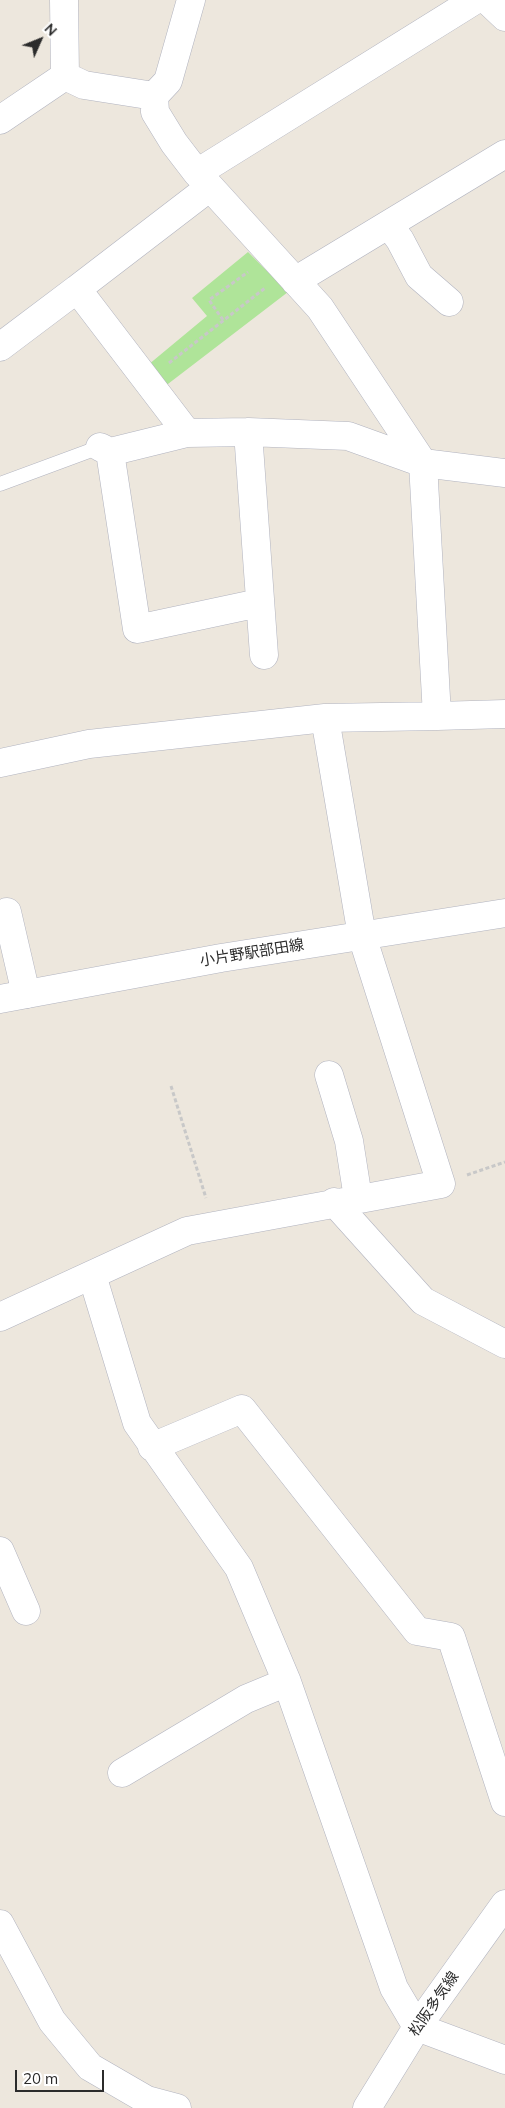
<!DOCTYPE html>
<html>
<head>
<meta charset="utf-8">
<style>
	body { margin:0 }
	#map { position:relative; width:505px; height:2108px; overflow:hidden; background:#ede7dd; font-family:Mulish,sans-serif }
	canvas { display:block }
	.north { position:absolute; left:15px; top:15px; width:50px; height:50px; -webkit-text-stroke:4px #fff; paint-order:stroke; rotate:46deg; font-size:14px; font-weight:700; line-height:20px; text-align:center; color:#2b2b2b }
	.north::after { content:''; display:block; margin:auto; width:18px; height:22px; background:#2b2b2b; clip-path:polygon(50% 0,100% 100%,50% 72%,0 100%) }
	.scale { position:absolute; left:15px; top:2070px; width:89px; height:22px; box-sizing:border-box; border:2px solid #2b2b2b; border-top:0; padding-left:6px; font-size:15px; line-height:18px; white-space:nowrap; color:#2b2b2b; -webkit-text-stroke:4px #fff; paint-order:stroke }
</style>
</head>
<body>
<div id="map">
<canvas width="505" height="2108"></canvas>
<div class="north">N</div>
<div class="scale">20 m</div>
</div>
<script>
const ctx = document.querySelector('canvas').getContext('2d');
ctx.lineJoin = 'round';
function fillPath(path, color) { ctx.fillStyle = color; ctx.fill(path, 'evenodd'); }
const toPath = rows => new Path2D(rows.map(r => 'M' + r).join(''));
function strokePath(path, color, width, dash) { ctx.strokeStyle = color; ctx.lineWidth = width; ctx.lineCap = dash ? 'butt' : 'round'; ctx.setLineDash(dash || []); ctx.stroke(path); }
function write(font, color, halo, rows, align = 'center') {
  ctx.font = font + ' Mulish,"Noto Sans JP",sans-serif'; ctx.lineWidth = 4; ctx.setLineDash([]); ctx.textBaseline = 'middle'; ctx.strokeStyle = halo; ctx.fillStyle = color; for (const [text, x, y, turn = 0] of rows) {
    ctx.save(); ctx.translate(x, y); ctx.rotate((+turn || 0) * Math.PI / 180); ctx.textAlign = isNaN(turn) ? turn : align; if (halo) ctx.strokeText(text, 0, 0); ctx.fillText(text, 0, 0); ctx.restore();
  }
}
const green = toPath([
	[248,252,288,292,164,387,148,365,207,316,192,298]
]);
const path = toPath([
	[223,320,209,300,248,272],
	[169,363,265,288],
	[171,1086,206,1198],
	[467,1175,505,1162]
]);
const lane = toPath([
	[0,484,100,447]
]);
const street = toPath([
	[64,0,65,76,84,85,154,96],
	[191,0,168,81,154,96,155,112,174,143,197,173,475,0],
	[487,0,505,17],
	[0,120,65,76],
	[210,187,320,308,423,463],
	[389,225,400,240,419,276,449,302],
	[295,281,505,154],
	[0,347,77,289],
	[248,432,264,655],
	[187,433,77,289,210,187,197,173],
	[100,447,110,452,187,433,248,432,348,436,423,463],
	[110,452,137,629,259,603],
	[437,716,505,714],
	[0,763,89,744,325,718,437,716,423,463,505,473],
	[7,912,26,994],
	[329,1075,349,1141,358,1198],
	[334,1202,423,1301,505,1344],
	[92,1275,137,1423,239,1568,287,1682,394,1988,417,2027,505,2060],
	[0,1317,187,1231,441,1184,362,936,325,718],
	[152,1447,242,1409,417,1631,451,1637,505,1802],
	[0,1551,26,1611],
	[122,1773,246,1699,287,1682],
	[0,1924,52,2021,90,2067,147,2100,177,2108]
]);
const secondary = toPath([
	[0,999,221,958,505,913],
	[367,2108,417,2027,505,1904]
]);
const streetNames = [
	["小片野駅部田線",252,953,-9],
	["松阪多気線",434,2004,-55]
];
fillPath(green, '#afe499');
strokePath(lane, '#b1b3bf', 15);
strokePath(street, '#b1b3bf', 29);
strokePath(secondary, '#b1b3bf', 29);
strokePath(path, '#c8c8c8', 3, [4, 2.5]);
strokePath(lane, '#fff', 14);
strokePath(street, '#fff', 28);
strokePath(secondary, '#fff', 28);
write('15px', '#2b2b2b', '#fff', streetNames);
</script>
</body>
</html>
